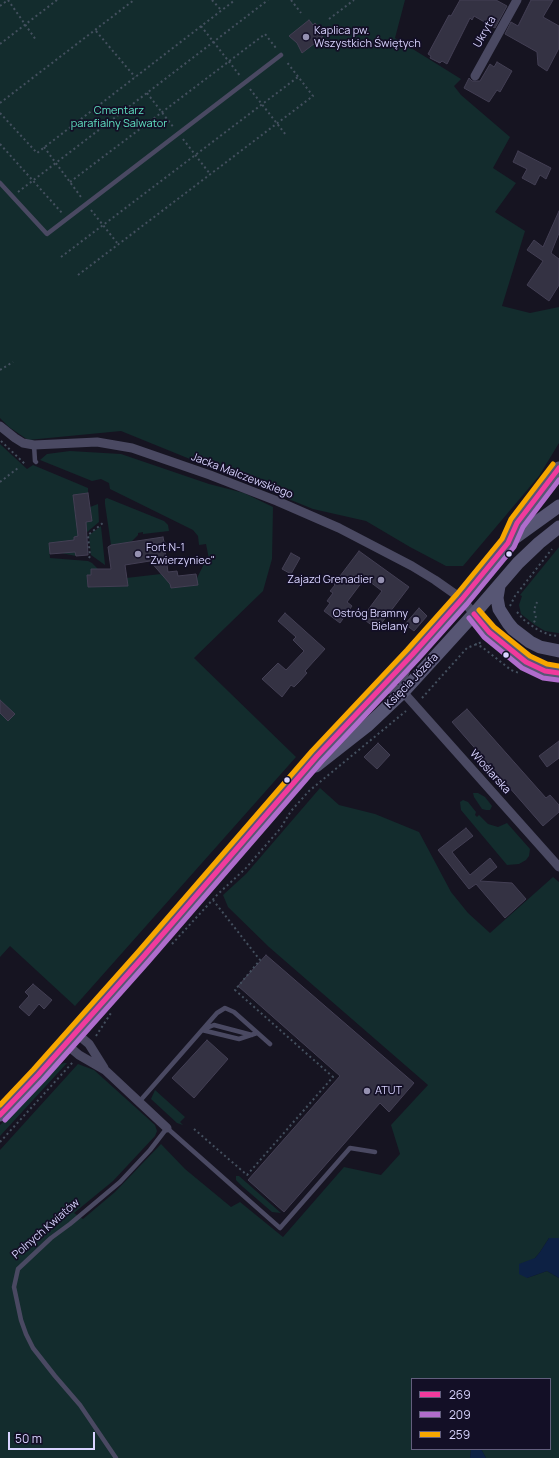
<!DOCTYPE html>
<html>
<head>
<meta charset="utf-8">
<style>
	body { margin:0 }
	#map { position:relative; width:559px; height:1458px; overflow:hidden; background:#161421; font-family:Manrope,sans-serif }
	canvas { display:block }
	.legend { position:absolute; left:411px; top:1378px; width:140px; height:72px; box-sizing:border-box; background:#130f26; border:1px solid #625e7d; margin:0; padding:5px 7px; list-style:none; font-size:12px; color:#d9d4ff }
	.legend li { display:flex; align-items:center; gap:8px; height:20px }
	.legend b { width:20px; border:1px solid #625e7d }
	.scale { position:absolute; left:8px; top:1432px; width:87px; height:18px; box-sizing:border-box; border:2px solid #d9d4ff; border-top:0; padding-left:5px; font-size:12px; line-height:14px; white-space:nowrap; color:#d9d4ff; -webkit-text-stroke:3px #130f26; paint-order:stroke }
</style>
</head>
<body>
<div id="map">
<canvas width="559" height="1458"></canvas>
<ul class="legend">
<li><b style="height:5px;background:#f13a9d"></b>269</li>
<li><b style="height:5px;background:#b06ccc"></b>209</li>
<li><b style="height:5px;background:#f7a600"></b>259</li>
</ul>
<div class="scale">50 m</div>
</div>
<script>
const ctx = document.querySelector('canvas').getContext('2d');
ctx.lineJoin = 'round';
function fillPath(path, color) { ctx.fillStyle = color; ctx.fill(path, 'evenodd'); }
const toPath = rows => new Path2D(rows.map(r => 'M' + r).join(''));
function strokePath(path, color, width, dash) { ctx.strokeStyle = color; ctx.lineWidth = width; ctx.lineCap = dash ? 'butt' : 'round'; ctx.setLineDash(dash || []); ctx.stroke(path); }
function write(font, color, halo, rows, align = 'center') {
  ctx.font = font + ' Manrope,sans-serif'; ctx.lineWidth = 3.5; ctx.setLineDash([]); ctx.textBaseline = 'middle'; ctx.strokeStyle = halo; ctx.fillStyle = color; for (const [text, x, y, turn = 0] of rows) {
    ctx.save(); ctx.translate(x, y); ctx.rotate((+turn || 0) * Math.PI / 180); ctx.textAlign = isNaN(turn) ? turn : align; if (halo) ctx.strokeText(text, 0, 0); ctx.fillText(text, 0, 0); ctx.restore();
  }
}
const green = toPath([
	[0,0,405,0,395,38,461,79,454,86,461,95,510,137,493,168,516,183,495,212,525,231,502,306,530,313,559,307,559,443,539,476,463,566,446,566,410,547,366,521,313,509,121,431,28,440,9,427,0,418],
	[0,444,27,469,33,465,88,488,88,493,73,495,77,523,92,521,90,507,98,504,99,522,86,533,87,536,74,537,76,556,61,553,60,542,49,543,50,558,88,561,92,563,98,569,91,575,87,576,88,587,127,586,126,578,161,574,170,582,171,588,197,585,197,578,203,566,202,560,209,559,206,544,199,545,198,536,193,530,110,489,109,483,101,479,92,481,40,460,47,454,70,451,121,454,209,484,244,493,273,507,272,559,263,591,194,658,296,757,75,1006,10,946,0,957],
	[107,498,164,521,168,525,169,531,143,534,143,532,138,533,138,535,131,542,111,545,105,504,105,499],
	[101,526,105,565,91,555,89,535],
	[559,547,559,633,558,633,545,631,535,625,521,614,519,605,522,596,520,595],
	[320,788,339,805,375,814,419,832,451,892,468,913,490,933,553,877,559,882,559,1238,549,1238,540,1252,535,1258,527,1278,547,1271,559,1278,559,1458,486,1458,481,1449,550,1449,550,1379,412,1379,412,1449,471,1449,470,1458,0,1458,0,1150,78,1064,94,1070,155,1125,157,1131,155,1136,113,1181,74,1213,83,1219,115,1192,161,1144,185,1169,231,1207,240,1202,283,1237,344,1167,381,1175,400,1154,391,1125,428,1085,269,947,228,907,223,895,246,874],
	[473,793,478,793,485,797,492,806,490,810,486,810,482,809,474,797],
	[463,800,468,802,476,812,475,815,477,817,479,815,488,824,498,827,507,823,530,849,529,856,526,860,519,864,507,865,461,810,460,802],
	[64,1063,67,1063,0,1136,0,1125,34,1092,58,1066],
	[155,1090,185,1117,180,1122,183,1125,177,1123,151,1099],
	[236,1176,239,1176,281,1213,272,1212,243,1187,236,1180]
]);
const water = toPath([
	[549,1238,559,1238,559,1278,547,1271,527,1278,519,1274,519,1264,535,1258,540,1252],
	[471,1449,481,1449,486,1458,470,1458]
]);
const building = toPath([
	[460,0,496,0,507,6,495,28,474,16,472,20,470,18,447,64,442,61,440,63,430,58,431,56,428,54,449,15,451,16,460,0],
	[531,0,553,0,543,17,559,26,559,48,547,71,538,65,537,52,505,34,511,22,518,26,531,0],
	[309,20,313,25,315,23,321,31,319,32,323,37,302,53,297,43,289,36,309,20],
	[497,62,512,71,500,92,497,90,489,102,464,88,469,78,472,81,480,81,490,64,494,67,497,62],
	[518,151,551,168,546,179,540,175,535,185,522,178,527,169,513,162,518,151],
	[559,211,559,233,551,253,559,259,559,285,549,301,527,285,543,261,527,250,534,240,543,247,559,211],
	[88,493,92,521,86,522,88,555,76,556,75,552,50,554,49,543,74,540,74,537,78,536,73,495,88,493],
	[163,537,164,542,169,546,165,551,168,572,177,571,178,576,196,574,198,585,171,588,170,584,150,561,125,565,128,586,88,587,87,575,91,575,91,569,111,569,108,547,111,545,163,537],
	[359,551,409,587,377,629,362,618,382,591,365,578,347,602,352,606,340,623,324,611,330,603,327,601,333,593,330,591,335,585,334,584,359,551],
	[291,553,300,558,291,574,282,569,291,553],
	[419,608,427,616,414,631,405,624,419,608],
	[285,613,325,649,305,671,307,673,299,682,294,687,291,685,282,697,262,679,278,663,286,670,304,651,293,640,296,637,278,621,285,613],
	[0,700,15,714,8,721,0,713,0,700],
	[467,709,546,798,550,795,559,805,559,812,543,826,452,722,467,709],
	[559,741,559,758,547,767,539,756,559,741],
	[378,743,390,755,377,769,364,757,378,743],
	[466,828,473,836,452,852,470,875,490,858,497,867,480,881,512,883,526,899,505,918,476,884,469,889,438,850,466,828],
	[266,955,414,1083,389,1112,380,1103,284,1212,248,1180,340,1076,238,986,266,955],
	[33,984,52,1000,44,1009,39,1004,29,1016,19,1007,29,996,25,992,33,984],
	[207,1040,228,1059,194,1098,172,1078,207,1040]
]);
const path = toPath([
	[8,0,36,40],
	[212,0,221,10],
	[291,0,301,13],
	[0,6,8,0],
	[329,19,354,0],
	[201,26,241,77],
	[96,31,135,77],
	[0,44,57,0],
	[250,89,286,135],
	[147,93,174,128],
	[0,103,134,0],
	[0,113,37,153,235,0],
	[183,139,210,174],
	[0,144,62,213],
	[44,147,81,197],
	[70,182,265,34,276,48],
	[18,192,268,0],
	[91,210,118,244],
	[61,257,298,77],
	[78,275,313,96,286,61],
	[0,370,13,362],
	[1,441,26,465],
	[0,482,18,468],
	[89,558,90,556,88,535,103,523],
	[510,606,515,596,552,549],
	[517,612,524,620,538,630,550,635,559,636],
	[532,627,536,618,534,610,537,602],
	[475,644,482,647,511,670,519,673],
	[422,698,467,648,482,642],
	[172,944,218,894,245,869,280,829,291,811,309,791,406,711],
	[96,1036,111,1013],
	[194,1129,247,1175,333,1077,235,990,260,960,213,900],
	[0,1142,73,1062]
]);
const lane = toPath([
	[0,183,47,234,281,55],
	[34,445,35,461,36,462],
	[204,1029,214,1025,252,1035],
	[202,1030,239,1039,257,1033],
	[139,1102,217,1013,225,1008,234,1012,270,1044],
	[116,1458,80,1405,55,1376,33,1348,26,1334,21,1320,14,1287,18,1269,51,1238,70,1224,120,1182,150,1150,167,1128,280,1228,350,1148,375,1152]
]);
const street = toPath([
	[475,76,517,0],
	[0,426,15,438,23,443,34,445,97,442,132,448,210,475,277,501,339,528,412,566,435,580,462,599,474,614],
	[378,691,390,689,397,689,403,692,559,867],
	[403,692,403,677,409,662],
	[76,1033,89,1044,104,1068],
	[66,1044,79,1055,105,1070,167,1128]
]);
const secondary = toPath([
	[509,542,559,506],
	[499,586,497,598,499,609,508,623,513,629,530,642,540,647,559,651],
	[474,614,489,632,526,662,545,671,559,673],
	[316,766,367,726,403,692,474,614,518,563,539,543,559,527],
	[0,1115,38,1075,143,957,317,756,412,655,462,599,508,543,517,523,559,468]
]);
const bus1 = toPath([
	[474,614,489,632,526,662,545,671,559,673],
	[0,1115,38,1075,143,957,317,756,412,655,462,599,508,543,517,523,559,468]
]);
const bus2 = toPath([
	[469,618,484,637,522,668,543,678,558,680],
	[5,1120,43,1080,148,962,322,761,417,660,467,604,514,547,523,527,559,480]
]);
const bus3 = toPath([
	[479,610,494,627,530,656,547,664,559,666],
	[0,1105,33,1070,138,952,312,751,407,650,457,594,502,539,511,519,553,464]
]);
const markers = [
	[306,37,4,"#9591b1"],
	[138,554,4,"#9591b1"],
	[509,554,3.5,"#d9d4ff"],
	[381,580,4,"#9591b1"],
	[416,620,4,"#9591b1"],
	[506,655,3.5,"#d9d4ff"],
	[287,780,3.5,"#d9d4ff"],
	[367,1091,4,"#9591b1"]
];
const poiNames = [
	["Kaplica pw.",314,31],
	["Wszystkich Świętych",314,44],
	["Fort N-1",146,548],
	["\"Zwierzyniec\"",146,561],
	["Zajazd Grenadier",373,580,"right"],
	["Ostróg Bramny",408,614,"right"],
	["Bielany",408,627,"right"],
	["ATUT",375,1091]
];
const streetNames = [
	["Ukryta",485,32,-61],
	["Jacka Malczewskiego",242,476,21],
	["Księcia Józefa",412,681,-46],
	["Wioślarska",490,772,48],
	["Polnych Kwiatów",46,1229,-41]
];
const parkNames = [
	["Cmentarz",119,111],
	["parafialny Salwator",119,124]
];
fillPath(green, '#132c2d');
fillPath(water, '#0d2144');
fillPath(building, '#343243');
strokePath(building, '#433f54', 1);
strokePath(path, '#44505f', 2, [2, 3]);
strokePath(lane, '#4a4962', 4.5);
strokePath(street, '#4a4962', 9);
strokePath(secondary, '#575674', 13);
strokePath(bus1, '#f13a9d', 5);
strokePath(bus2, '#b06ccc', 5);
strokePath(bus3, '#f7a600', 5);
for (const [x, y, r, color] of markers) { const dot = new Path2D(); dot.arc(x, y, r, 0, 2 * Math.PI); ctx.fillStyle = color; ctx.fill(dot); strokePath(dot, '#130f26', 1.5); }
write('11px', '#d9d4ff', '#130f26', poiNames, 'left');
write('11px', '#d9d4ff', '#130f26', streetNames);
write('11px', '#5fe0c0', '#130f26', parkNames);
</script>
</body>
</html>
